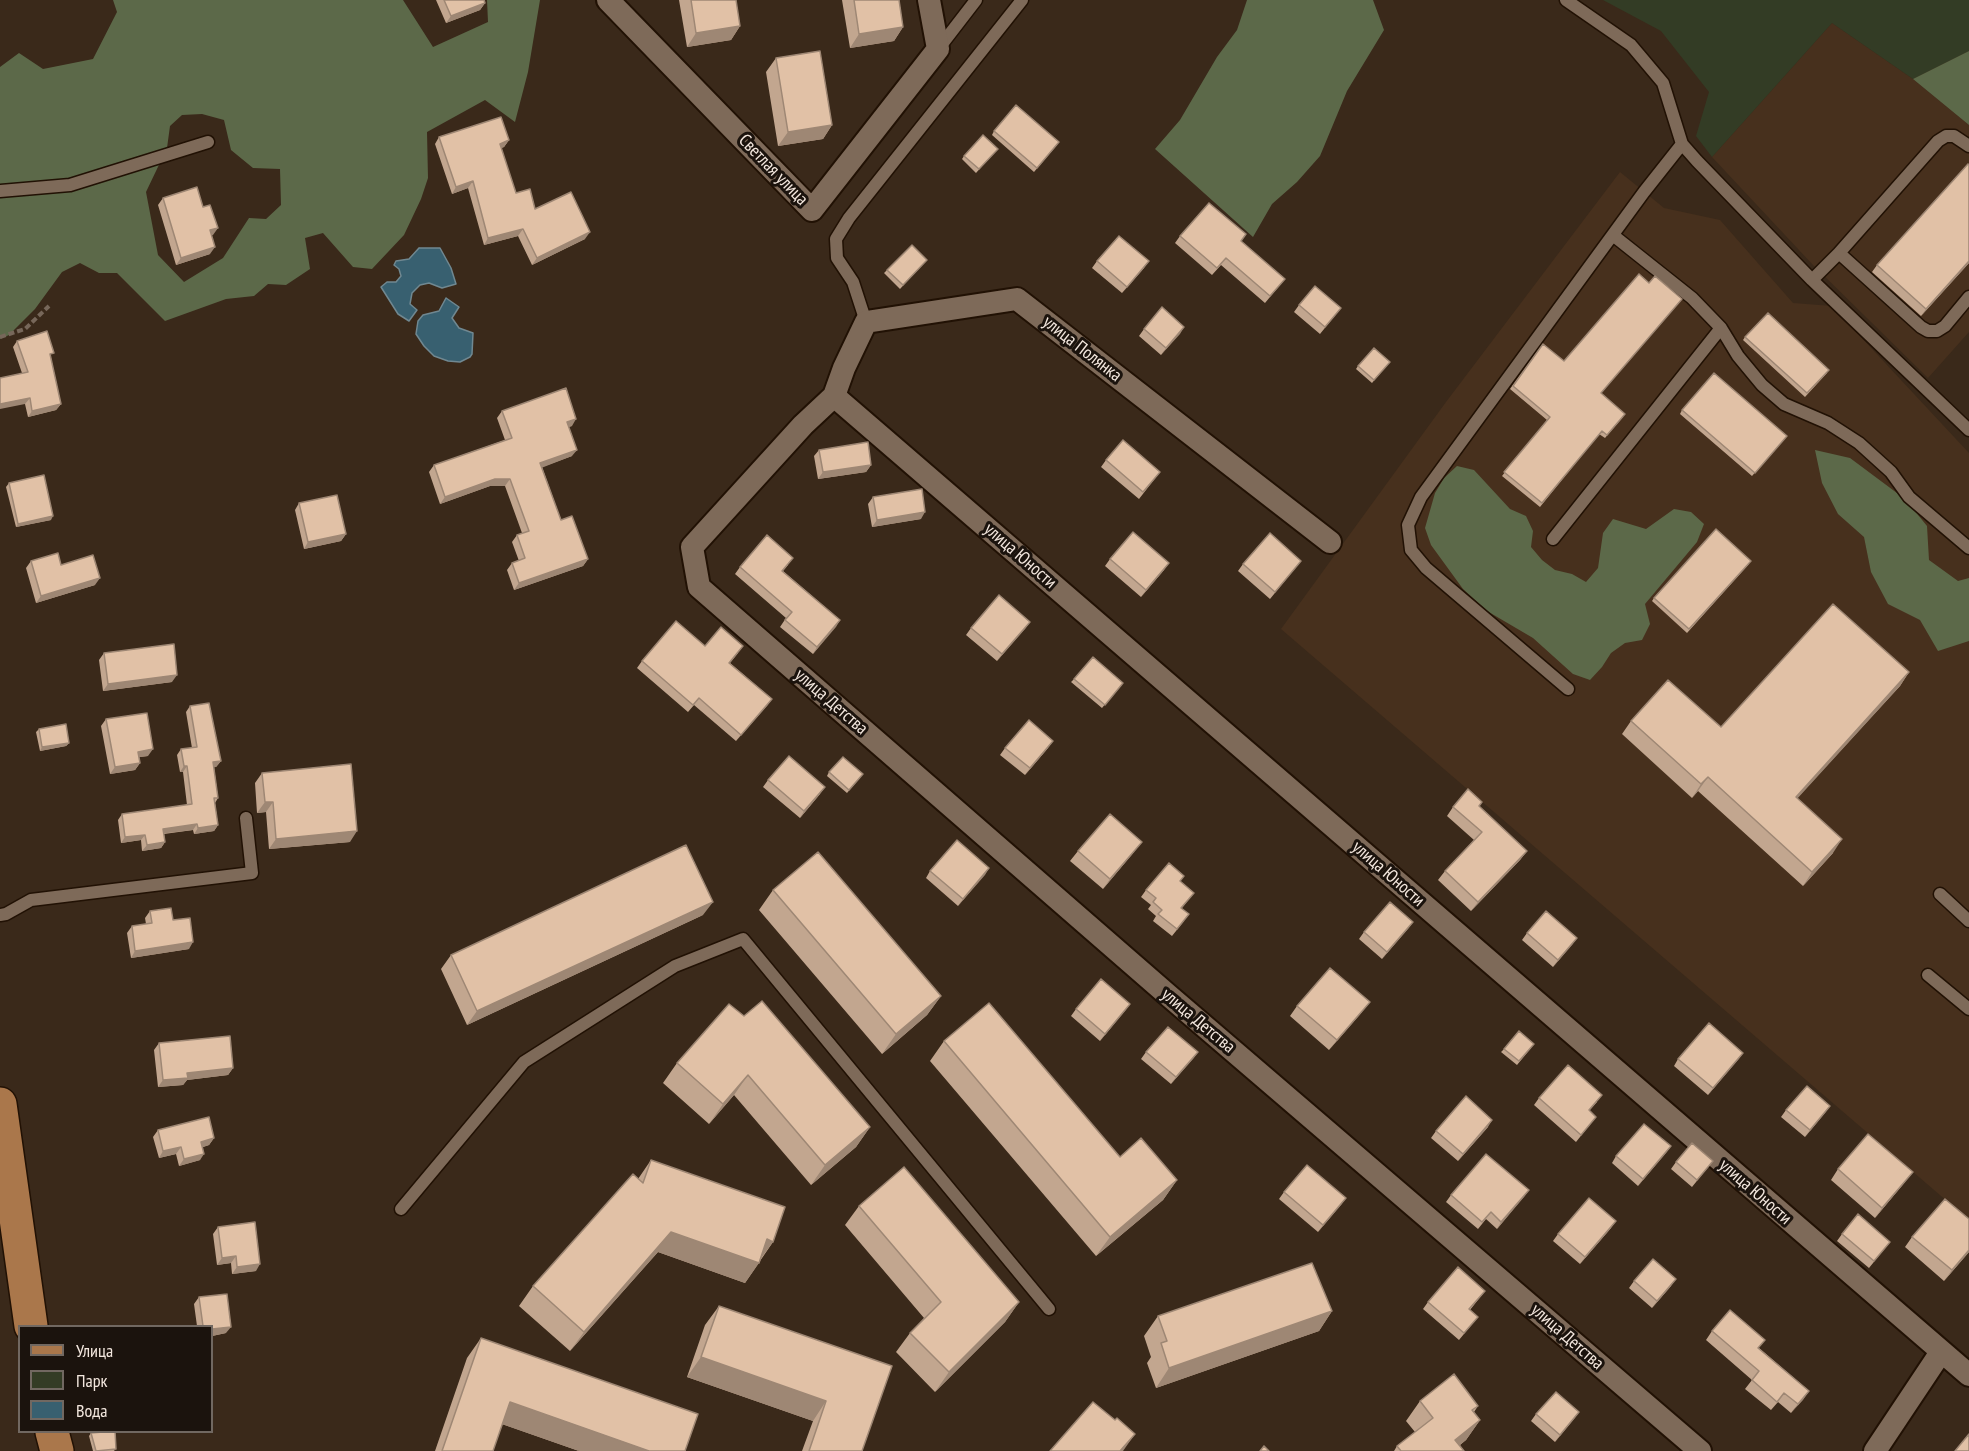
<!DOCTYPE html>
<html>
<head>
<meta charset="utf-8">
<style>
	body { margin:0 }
	#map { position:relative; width:1969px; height:1451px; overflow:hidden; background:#3a291a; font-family:"PT Sans Narrow",sans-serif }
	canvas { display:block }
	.legend { position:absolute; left:18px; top:1325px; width:195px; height:108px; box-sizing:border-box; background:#1b130d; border:2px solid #716861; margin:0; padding:8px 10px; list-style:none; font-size:18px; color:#f3e7de }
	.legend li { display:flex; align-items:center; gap:12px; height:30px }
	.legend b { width:30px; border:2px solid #716861 }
</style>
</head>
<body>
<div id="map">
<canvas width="1969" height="1451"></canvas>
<ul class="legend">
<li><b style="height:8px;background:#aa774b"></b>Улица</li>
<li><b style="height:16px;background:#333c25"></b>Парк</li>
<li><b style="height:16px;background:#386070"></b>Вода</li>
</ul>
</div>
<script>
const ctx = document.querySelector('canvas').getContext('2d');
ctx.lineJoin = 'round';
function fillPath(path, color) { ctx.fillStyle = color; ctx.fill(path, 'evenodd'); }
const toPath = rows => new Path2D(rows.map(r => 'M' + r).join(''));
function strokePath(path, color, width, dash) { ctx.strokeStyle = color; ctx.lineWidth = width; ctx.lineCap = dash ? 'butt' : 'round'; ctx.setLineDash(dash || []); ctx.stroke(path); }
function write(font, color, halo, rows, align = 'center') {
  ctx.font = font + ' "PT Sans Narrow",sans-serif'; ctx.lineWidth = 6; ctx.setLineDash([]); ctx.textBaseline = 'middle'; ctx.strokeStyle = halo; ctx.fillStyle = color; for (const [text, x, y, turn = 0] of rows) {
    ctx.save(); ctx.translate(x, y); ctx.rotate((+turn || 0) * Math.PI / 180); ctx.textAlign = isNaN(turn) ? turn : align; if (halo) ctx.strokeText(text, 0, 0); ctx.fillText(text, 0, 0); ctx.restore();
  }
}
const built = toPath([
	[1832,23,1913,79,1969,125,1969,332,1928,378,1813,265,1712,157],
	[1620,172,1664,208,1720,220,1793,303,1832,306,1969,453,1969,1220,1281,629,1446,402]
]);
const green = toPath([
	[1603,0,1969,0,1969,51,1913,79,1832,23,1712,157,1696,136,1709,92,1661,31]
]);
const forest = toPath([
	[113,0,403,0,433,47,488,22,487,0,540,0,528,72,515,122,485,100,427,132,428,178,421,199,404,235,372,269,353,267,323,233,305,238,310,269,286,285,268,284,254,296,226,299,165,321,117,273,99,273,80,263,62,272,35,309,9,335,0,339,0,67,19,53,43,69,93,59,117,12],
	[202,114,224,120,231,150,253,168,280,169,281,205,266,219,249,218,223,258,184,282,158,255,146,192,167,148,170,126,182,115],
	[1247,0,1373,0,1384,30,1347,91,1320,156,1297,182,1272,204,1253,237,1155,149,1180,120,1217,57,1237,30],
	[1969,51,1969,125,1913,79],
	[1815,450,1850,458,1905,499,1927,526,1929,560,1958,581,1969,578,1969,641,1938,651,1920,620,1888,604,1871,572,1864,537,1838,514,1822,483],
	[1457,466,1474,470,1510,509,1526,516,1533,531,1531,547,1542,560,1555,570,1572,574,1586,582,1598,568,1603,533,1613,519,1646,529,1674,509,1691,512,1704,524,1697,542,1645,604,1650,624,1642,640,1625,643,1611,653,1602,667,1590,680,1573,674,1533,638,1487,611,1463,589,1431,545,1425,528,1435,493,1444,478]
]);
const water = toPath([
	[419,248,440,248,451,268,456,284,442,288,429,283,420,285,412,293,410,304,417,310,409,321,398,314,381,287,387,282,396,282,401,276,399,269,394,265,396,261,409,259,419,248],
	[446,298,459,307,452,318,459,328,473,333,472,354,470,357,460,362,448,361,434,356,424,346,416,334,418,321,423,315,439,311,446,298]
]);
const path = toPath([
	[0,337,25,329,49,306]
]);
const service = toPath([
	[1566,0,1631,45,1663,83,1682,144,1697,161,1812,280,1969,430],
	[939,48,976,0],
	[0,191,70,185,208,142],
	[1614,236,1692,298,1721,328,1738,356,1762,385,1784,404,1828,423,1859,443,1891,472,1909,497,1969,548],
	[1839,253,1921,327,1928,331,1937,331,1945,326,1969,297],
	[1812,280,1839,253,1938,141,1946,136,1954,136,1969,146],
	[866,322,853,282,837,258,836,239,849,218,1022,0],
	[1553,539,1721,328],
	[1568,689,1426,568,1411,550,1408,525,1421,497,1644,192,1682,144],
	[1940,894,1969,921],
	[0,915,6,914,31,900,252,873,246,818],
	[1928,975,1969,1009],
	[401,1209,524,1062,675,966,743,939,1049,1309]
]);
const minor = toPath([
	[608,0,812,210,938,49,929,0],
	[834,396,1969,1375],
	[1330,542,1017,299,866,322,844,368,834,396,803,425,692,547,699,587,1168,995,1700,1451],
	[1875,1451,1941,1352]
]);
const primary = toPath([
	[0,1104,31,1326],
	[52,1432,57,1451]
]);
const wall = toPath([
	[436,0,484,0,485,3,480,10,446,23],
	[679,0,736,0,740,26,731,40,687,47],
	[842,0,899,0,903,27,894,41,850,48],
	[776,58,832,125,823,139,778,146,766,72],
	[994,131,1057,145,1034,172,992,135],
	[439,137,509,140,504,147,501,148,516,193,535,209,585,239,532,265,518,236,484,245,468,188,452,194,435,144],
	[995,152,976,173,962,159,964,156],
	[1969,165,1969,263,1921,316,1872,272,1877,265],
	[163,198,203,207,213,235,211,235,210,254,176,265,158,205],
	[1180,236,1241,241,1285,279,1265,303,1221,265,1212,275,1175,243],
	[927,260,900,289,884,273,887,270],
	[1097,261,1144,268,1122,293,1092,268],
	[1299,305,1341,308,1320,334,1294,312],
	[1184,327,1161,355,1139,336,1144,329],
	[1745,337,1827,373,1805,397,1743,340],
	[17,341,51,358,61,404,56,410,28,417,25,404,22,373,13,347],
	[1543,344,1601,393,1623,417,1605,438,1599,434,1540,507,1502,476,1547,420,1510,389],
	[1387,365,1372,383,1356,369,1358,366],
	[1682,410,1787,436,1752,476,1680,414],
	[502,411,572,426,568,427,572,456,542,467,561,520,588,559,583,566,514,590,507,570,512,563,519,561,512,542,517,535,522,533,505,486,490,486,440,504,429,472,434,465,505,440,497,418],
	[819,450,871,465,866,472,818,479,814,456],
	[1106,460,1160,472,1139,499,1101,467],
	[9,483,51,520,16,527,6,487],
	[873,497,921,519,872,527,868,504],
	[299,503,346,534,341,541,304,549,295,510],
	[1110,559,1164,570,1141,597,1105,566],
	[31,561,95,585,36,603,26,568],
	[1301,561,1270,599,1238,571,1243,564],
	[1749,564,1687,633,1652,601,1654,598],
	[788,565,783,571,840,620,813,654,780,627,786,618,735,574,740,567],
	[1030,622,997,661,966,635,971,628],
	[705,646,738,653,730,663,772,699,736,741,694,705,688,712,637,668,642,661],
	[104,653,172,682,103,691,99,660],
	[1909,672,1900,686,1797,798,1833,853,1803,886,1698,791,1692,798,1622,734,1631,721,1721,727],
	[1074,679,1123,683,1102,708,1071,682],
	[190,706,221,761,216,767,214,767,218,798,215,803,218,825,214,831,194,834,193,830,164,834,165,842,161,848,142,851,141,840,121,843,118,820,122,814,187,805,183,772,180,772,177,755,181,749,192,748,186,712],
	[106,719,148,756,139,757,140,763,135,770,110,774,101,726],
	[39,729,69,743,66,746,40,751,36,732],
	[1005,748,1048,748,1025,775,1000,755],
	[829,772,860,778,847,793,827,776],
	[262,773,350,842,269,849,266,812,257,813,255,783],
	[768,780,820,794,800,818,763,787],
	[1482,802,1479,806,1527,851,1520,860,1471,911,1438,880,1445,871,1474,840,1447,816,1453,807],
	[1078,851,1134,852,1103,889,1070,861],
	[989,868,958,906,926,878,930,871],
	[1184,876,1180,881,1189,899,1182,908,1184,921,1172,936,1153,921,1156,916,1148,909,1151,905,1141,897,1146,890],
	[773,890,941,996,927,1015,882,1054,759,910],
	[150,911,173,920,189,949,131,958,127,933,132,926,146,924,145,918],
	[703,915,467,1025,441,969,451,955],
	[1413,922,1382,959,1359,939,1364,932],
	[1527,933,1577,938,1553,967,1522,940],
	[729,1004,870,1127,856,1147,811,1185,734,1095,709,1124,663,1083,677,1063],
	[1130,1004,1100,1041,1071,1016,1076,1009],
	[1297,1006,1362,1012,1329,1050,1290,1016],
	[944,1041,1120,1157,1177,1180,1163,1200,1096,1256,930,1061],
	[159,1043,233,1068,228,1075,187,1080,183,1085,158,1087,154,1050],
	[1531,1048,1517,1065,1501,1052,1504,1049],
	[1146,1052,1198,1052,1171,1084,1141,1059],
	[1743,1053,1708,1095,1674,1066,1678,1059],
	[1539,1098,1597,1102,1589,1111,1596,1117,1576,1142,1534,1105],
	[1830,1106,1805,1137,1781,1117,1786,1110],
	[1488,1127,1458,1161,1431,1138,1436,1131],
	[158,1130,214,1138,209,1145,203,1147,200,1160,179,1166,176,1154,159,1158,153,1137],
	[1671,1146,1638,1186,1612,1163,1616,1156],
	[651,1160,773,1242,745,1283,658,1252,570,1351,519,1306,533,1286,638,1179],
	[1713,1161,1692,1187,1671,1169,1676,1162],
	[1838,1169,1905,1182,1875,1218,1831,1180],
	[1529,1190,1497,1229,1486,1219,1478,1229,1446,1202,1451,1195],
	[1284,1192,1346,1198,1318,1232,1279,1199],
	[859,1206,1019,1302,1005,1322,935,1392,896,1352,910,1333,924,1318,845,1225],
	[218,1227,256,1271,232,1274,231,1263,217,1265,213,1234],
	[1611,1228,1580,1264,1553,1241,1558,1234],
	[1842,1234,1890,1242,1869,1268,1837,1241],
	[1912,1237,1969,1252,1944,1281,1905,1247],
	[1634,1281,1671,1286,1652,1308,1629,1288],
	[1485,1291,1470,1310,1478,1317,1459,1340,1423,1309,1428,1302],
	[199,1297,226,1333,212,1336,212,1326,197,1326,194,1304],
	[719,1306,892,1366,862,1451,802,1451,813,1421,687,1377,705,1325],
	[1332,1311,1319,1331,1156,1388,1147,1363,1151,1357,1144,1336,1158,1316],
	[1712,1331,1759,1348,1809,1391,1791,1413,1778,1402,1771,1410,1745,1389,1752,1380,1706,1340],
	[481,1338,579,1451,502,1424,493,1451,435,1451,467,1358],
	[1420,1401,1478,1406,1474,1412,1480,1420,1466,1440,1460,1445,1464,1451,1394,1451,1397,1446,1415,1432,1406,1421],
	[1579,1412,1555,1442,1531,1421,1536,1414],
	[91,1433,115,1451,93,1451,89,1436]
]);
const shadedWall = toPath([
	[485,3,480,10,446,23,451,16],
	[740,26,731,40,687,47,696,33],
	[903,27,894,41,850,48,859,34],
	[832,125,823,139,778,146,788,132],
	[509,140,504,147,495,151,500,144],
	[473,181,468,188,452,194,456,187],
	[218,228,213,235,205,237,210,230],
	[523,229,518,236,484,245,488,238],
	[590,232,585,239,532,265,537,258],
	[215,247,210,254,176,265,181,258],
	[1149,261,1144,268,1122,293,1127,287],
	[1969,261,1969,263,1921,316,1926,309],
	[1184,327,1180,334,1161,355,1166,348],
	[30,398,25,404,0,409,0,404],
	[61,404,56,410,28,417,32,411],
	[576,419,572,426,562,429,567,422],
	[577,450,572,456,536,470,540,463],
	[871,465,866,472,818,479,823,472],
	[495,479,510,479,505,486,490,486,440,504,445,497],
	[925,512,921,519,872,527,877,520],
	[53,516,51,520,16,527,18,524],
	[346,534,341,541,304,549,308,542],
	[588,559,583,566,514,590,519,583],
	[1169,563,1164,570,1141,597,1146,590],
	[100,578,95,585,36,603,41,596],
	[840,620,836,627,813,654,817,647],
	[1030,622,1025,629,997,661,1002,654],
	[1909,672,1900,686,1786,811,1796,797],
	[177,675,172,682,103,691,108,684],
	[772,699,767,706,736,741,741,735],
	[1053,741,1048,748,1025,775,1030,768],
	[69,743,66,746,40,751,42,747],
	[153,749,148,756,133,758,138,752],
	[221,761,216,767,209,768,213,762],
	[140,763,135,770,110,774,115,767],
	[184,766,187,766,183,772,180,772],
	[1708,777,1698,791,1692,798,1701,784],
	[825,787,820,794,800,818,804,811],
	[265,802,273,802,266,812,257,813],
	[197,824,193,830,159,834,163,829],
	[218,825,214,831,194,834,198,828],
	[357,831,350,842,269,849,276,839],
	[145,835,141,840,121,843,125,837],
	[1842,839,1833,853,1803,886,1812,872],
	[165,842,161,848,142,851,147,845],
	[1142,842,1134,852,1103,889,1110,879],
	[1527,851,1520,860,1471,911,1478,902],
	[989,868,985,875,958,906,963,899],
	[713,902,703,915,467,1025,477,1011],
	[1413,922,1408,929,1382,959,1387,952],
	[1577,938,1572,945,1553,967,1558,960],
	[193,942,189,949,131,958,135,951],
	[941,996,927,1015,882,1054,896,1034],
	[1370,1002,1362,1012,1329,1050,1337,1040],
	[1130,1004,1125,1011,1100,1041,1105,1034],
	[1198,1052,1193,1059,1171,1084,1176,1077],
	[1743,1053,1738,1060,1708,1095,1713,1088],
	[233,1068,228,1075,187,1080,183,1085,158,1087,163,1080,187,1073],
	[748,1075,734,1095,709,1124,723,1104],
	[1830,1106,1825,1113,1805,1137,1810,1130],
	[1492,1120,1488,1127,1458,1161,1463,1154],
	[870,1127,856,1147,811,1185,825,1165],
	[214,1138,209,1145,197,1149,201,1142],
	[1671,1146,1666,1153,1638,1186,1643,1179],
	[181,1147,176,1154,159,1158,163,1151],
	[204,1154,200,1160,179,1166,184,1159],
	[1913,1172,1905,1182,1875,1218,1882,1208],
	[1177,1180,1163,1200,1096,1256,1110,1237],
	[1529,1190,1524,1197,1497,1229,1501,1222],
	[1346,1198,1341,1205,1318,1232,1323,1225],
	[1616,1221,1611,1228,1580,1264,1585,1257],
	[671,1232,759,1263,745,1283,658,1252,570,1351,584,1332],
	[767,1239,773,1242,759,1261],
	[1969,1250,1969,1252,1944,1281,1952,1270],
	[236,1256,231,1263,217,1265,222,1258],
	[260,1264,256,1271,232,1274,237,1267],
	[1676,1279,1671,1286,1652,1308,1657,1301],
	[1019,1302,1005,1322,935,1392,949,1372],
	[1332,1311,1319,1331,1156,1388,1169,1368],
	[231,1327,226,1333,212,1336,212,1329],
	[701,1357,826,1401,813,1421,687,1377],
	[1809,1391,1803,1400,1791,1413,1798,1404],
	[510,1402,649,1451,579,1451,496,1422],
	[1579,1412,1574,1419,1555,1442,1560,1435],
	[1480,1420,1466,1440,1452,1451,1455,1440],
	[1135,1434,1123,1451,1120,1451]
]);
const building = toPath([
	[444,0,484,0,485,3,451,16,444,0],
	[691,0,736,0,740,26,696,33,691,0],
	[854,0,899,0,903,27,859,34,854,0],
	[820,51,832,125,788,132,776,58,820,51],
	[1016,105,1059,142,1037,168,994,131,1016,105],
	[501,117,509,140,500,144,516,193,530,189,535,209,571,192,590,232,537,258,523,229,488,238,473,181,456,187,439,137,501,117],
	[983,135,998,149,979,169,964,156,983,135],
	[1968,164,1969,165,1969,261,1926,309,1877,265,1968,164],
	[197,187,203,207,210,205,218,228,210,230,215,247,181,258,163,198,197,187],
	[1209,203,1246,234,1241,241,1285,279,1270,296,1226,258,1217,268,1180,236,1209,203],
	[1119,236,1149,261,1127,287,1097,261,1119,236],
	[912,245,927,260,903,285,887,270,912,245],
	[1639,274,1649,283,1655,276,1682,299,1601,393,1625,414,1607,435,1602,431,1542,503,1504,472,1550,417,1513,386,1543,344,1564,361,1639,274],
	[1315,286,1341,308,1325,327,1299,305,1315,286],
	[1162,307,1184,327,1166,348,1144,329,1162,307],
	[1768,313,1829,370,1807,393,1745,337,1768,313],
	[47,331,54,353,50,354,61,404,32,411,30,398,0,404,0,378,28,372,17,341,47,331],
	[1374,348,1390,362,1374,380,1358,366,1374,348],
	[1714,373,1787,436,1755,473,1682,410,1714,373],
	[566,388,576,419,567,422,577,450,540,463,561,520,572,516,588,559,519,583,512,563,525,558,517,535,529,531,510,479,495,479,445,497,434,465,512,438,502,411,566,388],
	[1123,440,1160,472,1143,492,1106,460,1123,440],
	[868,442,871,465,823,472,819,450,868,442],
	[44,475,53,516,18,524,9,483,44,475],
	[922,489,925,512,877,520,873,497,922,489],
	[337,495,346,534,308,542,299,503,337,495],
	[1716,529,1751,561,1689,629,1654,598,1716,529],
	[1133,532,1169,563,1146,590,1110,559,1133,532],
	[1270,533,1301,561,1275,592,1243,564,1270,533],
	[767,535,793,558,782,571,840,620,817,647,785,620,792,612,740,567,767,535],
	[58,553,61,565,93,555,100,578,41,596,31,561,58,553],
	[999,595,1030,622,1002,654,971,628,999,595],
	[1833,604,1909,672,1796,797,1842,839,1812,872,1708,777,1701,784,1631,721,1668,680,1721,727,1833,604],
	[676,621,705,646,721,627,743,646,729,663,772,699,741,735,699,698,693,705,642,661,676,621],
	[174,644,177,675,108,684,104,653,174,644],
	[1093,657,1123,683,1105,705,1074,679,1093,657],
	[209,703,221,761,213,762,218,798,214,798,218,825,198,828,197,824,163,829,165,842,147,845,145,835,125,837,122,814,192,804,187,766,184,766,181,749,197,747,190,706,209,703],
	[147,713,153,749,138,752,140,763,115,767,106,719,147,713],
	[1029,720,1053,741,1030,768,1005,748,1029,720],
	[66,724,69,743,42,747,39,729,66,724],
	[789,756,825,787,804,811,768,780,789,756],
	[843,757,863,774,849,790,829,772,843,757],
	[351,764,357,831,276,839,273,802,265,802,262,773,351,764],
	[1468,789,1482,802,1479,806,1527,851,1478,902,1445,871,1482,832,1453,807,1468,789],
	[1110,814,1142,842,1110,879,1078,851,1110,814],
	[957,840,989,868,963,899,930,871,957,840],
	[686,845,713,902,477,1011,451,955,686,845],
	[818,852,941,996,896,1034,773,890,818,852],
	[1169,863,1184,876,1180,881,1194,893,1181,908,1189,914,1177,929,1158,914,1162,910,1153,902,1156,898,1146,890,1169,863],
	[1390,902,1413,922,1387,952,1364,932,1390,902],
	[171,908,173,920,190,918,193,942,135,951,132,926,152,923,150,911,171,908],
	[1546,911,1577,938,1558,960,1527,933,1546,911],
	[1330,968,1370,1002,1337,1040,1297,1006,1330,968],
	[1101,979,1130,1004,1105,1034,1076,1009,1101,979],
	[762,1001,870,1127,825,1165,748,1075,723,1104,677,1063,729,1004,744,1016,762,1001],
	[989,1003,1120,1157,1141,1138,1177,1180,1110,1237,944,1041,989,1003],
	[1709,1023,1743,1053,1713,1088,1678,1059,1709,1023],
	[1168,1027,1198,1052,1176,1077,1146,1052,1168,1027],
	[1519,1031,1534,1044,1519,1061,1504,1049,1519,1031],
	[230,1036,233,1068,187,1073,188,1078,163,1080,159,1043,230,1036],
	[1568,1065,1602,1095,1589,1110,1596,1117,1581,1135,1539,1098,1568,1065],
	[1807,1086,1830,1106,1810,1130,1786,1110,1807,1086],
	[1466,1096,1492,1120,1463,1154,1436,1131,1466,1096],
	[209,1117,214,1138,201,1142,204,1154,184,1159,181,1147,163,1151,158,1130,209,1117],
	[1644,1124,1671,1146,1643,1179,1616,1156,1644,1124],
	[1868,1134,1913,1172,1882,1208,1838,1169,1868,1134],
	[1692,1143,1713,1161,1697,1180,1676,1162,1692,1143],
	[1486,1154,1529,1190,1501,1222,1491,1212,1482,1222,1451,1195,1486,1154],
	[651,1160,785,1207,773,1242,767,1239,759,1263,671,1232,584,1332,533,1286,633,1174,643,1183,651,1160],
	[1307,1165,1346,1198,1323,1225,1284,1192,1307,1165],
	[904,1167,1019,1302,949,1372,910,1333,941,1302,859,1206,904,1167],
	[1589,1198,1616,1221,1585,1257,1558,1234,1589,1198],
	[1945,1199,1969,1219,1969,1250,1952,1270,1912,1237,1945,1199],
	[1858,1214,1890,1242,1874,1261,1842,1234,1858,1214],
	[255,1222,260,1264,237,1267,236,1256,222,1258,218,1227,255,1222],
	[1653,1259,1676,1279,1657,1301,1634,1281,1653,1259],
	[1312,1263,1332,1311,1169,1368,1161,1343,1167,1341,1158,1316,1312,1263],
	[1458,1267,1485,1291,1469,1309,1478,1317,1464,1333,1428,1302,1458,1267],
	[227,1294,231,1327,212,1329,212,1326,203,1326,199,1297,227,1294],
	[719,1306,892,1366,862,1451,809,1451,826,1401,701,1357,719,1306],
	[1730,1310,1765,1340,1758,1348,1809,1391,1798,1404,1784,1393,1777,1402,1752,1380,1759,1371,1712,1331,1730,1310],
	[481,1338,698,1414,685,1451,649,1451,510,1402,493,1451,442,1451,481,1338],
	[1454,1374,1478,1406,1472,1410,1480,1420,1455,1440,1464,1451,1401,1451,1397,1446,1433,1418,1420,1401,1454,1374],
	[1556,1392,1579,1412,1560,1435,1536,1414,1556,1392],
	[1093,1402,1115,1420,1117,1418,1135,1434,1120,1451,1050,1451,1093,1402],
	[115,1431,116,1449,96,1451,91,1433,115,1431],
	[1969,1434,1969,1451,1955,1451,1969,1434],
	[1264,1446,1269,1451,1260,1451,1264,1446]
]);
const streetNames = [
	["Светлая улица",773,170,46],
	["улица Полянка",1082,349,38],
	["улица Юности",1020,556,41],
	["улица Детства",831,702,41],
	["улица Юности",1388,874,41],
	["улица Детства",1198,1021,40],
	["улица Юности",1755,1192,41],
	["улица Детства",1567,1337,41]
];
fillPath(built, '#47301d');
fillPath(green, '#333c25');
fillPath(forest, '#5c6949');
fillPath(water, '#386070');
strokePath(water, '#708891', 1.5);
strokePath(service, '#211104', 15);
strokePath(minor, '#211104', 26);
strokePath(primary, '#211104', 36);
strokePath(path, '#77675a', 4, [6, 3]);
strokePath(service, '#7e6a59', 12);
strokePath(minor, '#7e6a59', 22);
strokePath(primary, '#aa774b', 33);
fillPath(wall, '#c2a68f');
fillPath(shadedWall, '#9e8774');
fillPath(building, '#e1c1a6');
strokePath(building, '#9e8774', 1.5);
write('18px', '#f3e7de', '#1b130d', streetNames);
</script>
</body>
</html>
